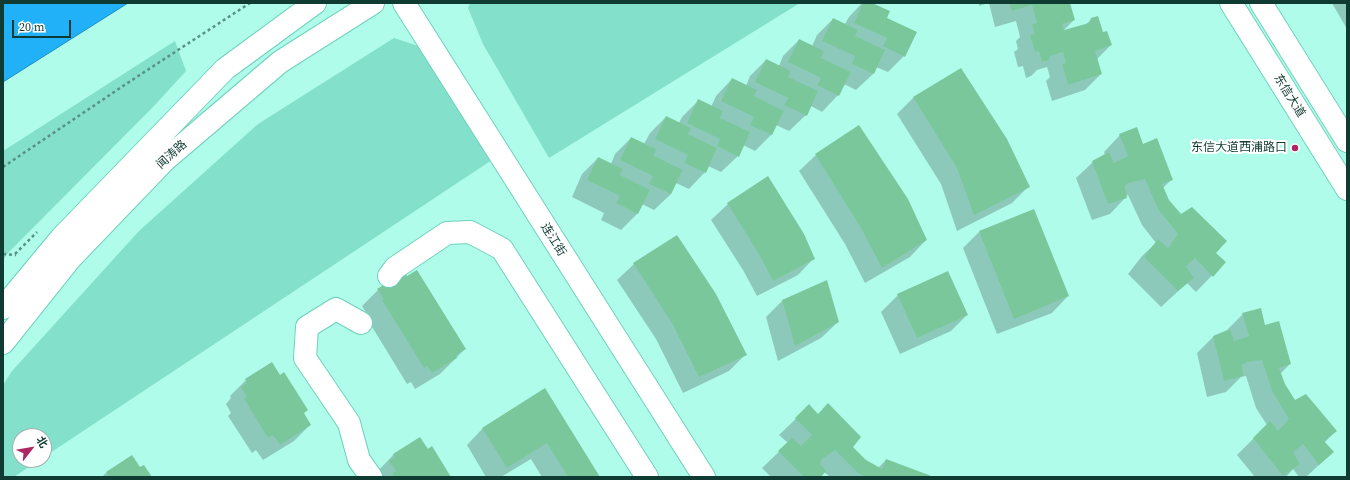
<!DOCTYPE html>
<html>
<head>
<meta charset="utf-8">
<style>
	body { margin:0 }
	#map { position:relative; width:1350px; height:480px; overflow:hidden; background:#b0fcea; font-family:"Source Serif 4","Noto Sans SC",serif }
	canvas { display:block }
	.frame { position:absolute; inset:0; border:4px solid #0f3b32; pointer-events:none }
	.north { position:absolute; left:12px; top:428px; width:40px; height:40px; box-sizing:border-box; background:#fff; border:1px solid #9fb1ad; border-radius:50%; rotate:59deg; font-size:11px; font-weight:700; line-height:16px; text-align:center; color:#0f3b32 }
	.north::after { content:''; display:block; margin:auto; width:14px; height:18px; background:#af2566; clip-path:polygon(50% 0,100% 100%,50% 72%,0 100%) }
	.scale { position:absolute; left:12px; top:20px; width:59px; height:18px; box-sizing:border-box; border:2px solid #0f3b32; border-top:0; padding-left:5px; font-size:12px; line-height:14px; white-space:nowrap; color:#0f3b32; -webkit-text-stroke:3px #fff; paint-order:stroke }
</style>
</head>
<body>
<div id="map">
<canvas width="1350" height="480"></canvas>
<div class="frame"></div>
<div class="north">北</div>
<div class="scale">20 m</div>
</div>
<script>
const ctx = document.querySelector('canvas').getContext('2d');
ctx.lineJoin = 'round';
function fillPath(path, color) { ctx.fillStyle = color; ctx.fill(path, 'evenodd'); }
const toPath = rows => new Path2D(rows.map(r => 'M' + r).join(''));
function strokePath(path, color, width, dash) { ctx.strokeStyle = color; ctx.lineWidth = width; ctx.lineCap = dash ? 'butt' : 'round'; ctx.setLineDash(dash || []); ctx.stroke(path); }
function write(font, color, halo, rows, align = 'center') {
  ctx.font = font + ' "Source Serif 4","Noto Sans SC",serif'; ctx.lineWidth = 4; ctx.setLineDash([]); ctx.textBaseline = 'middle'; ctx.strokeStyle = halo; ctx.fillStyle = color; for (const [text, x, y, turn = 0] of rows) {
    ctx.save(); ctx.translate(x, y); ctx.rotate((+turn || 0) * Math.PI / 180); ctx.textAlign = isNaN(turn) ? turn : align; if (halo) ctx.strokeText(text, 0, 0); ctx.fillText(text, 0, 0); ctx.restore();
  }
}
const green = toPath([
	[470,3,800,3,549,158,483,44,468,8],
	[394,38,424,48,495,158,44,457,44,436,20,436,20,460,39,460,14,477,3,477,3,385,12,371,139,231,258,124],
	[175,41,186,71,154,106,8,253,3,260,3,151]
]);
const water = toPath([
	[3,3,128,3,3,82,3,3]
]);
const shadow = toPath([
	[862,3,870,3,886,19,904,56,888,72,876,67,873,74,856,90,844,84,838,95,822,112,811,106,806,115,789,131,776,125,772,134,755,151,743,145,738,156,721,172,708,166,705,172,689,189,676,183,671,194,654,210,642,204,637,214,621,230,601,220,604,213,572,197,582,174,598,158,611,164,615,154,631,138,644,144,650,133,666,117,679,123,682,117,698,101,711,107,716,96,732,79,746,86,750,76,766,60,779,66,783,56,799,40,812,46,817,35,833,19,845,24,849,17],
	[979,3,988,3,979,6],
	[989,3,1069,3,1074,20,1063,31,1085,25,1092,19,1111,45,1097,59,1101,74,1085,90,1052,101,1046,81,1050,77,1047,67,1037,70,1031,76,1026,78,1023,66,1018,67,1014,52,1018,49,1016,41,1020,37,1016,21,995,27],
	[1332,3,1347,3,1347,29],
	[960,69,1029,186,1012,203,957,231,941,184,897,114,913,98],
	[1120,135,1143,145,1172,179,1163,188,1168,201,1214,253,1225,262,1196,292,1187,283,1161,307,1128,274,1142,256,1156,243,1142,225,1128,195,1126,196,1126,197,1110,214,1092,220,1076,178,1093,162,1105,155,1104,152],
	[816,155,926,240,910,257,865,283,845,244,799,171],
	[728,204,814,258,798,275,757,296,743,270,711,220],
	[1033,210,1068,296,1052,313,997,334,963,248,979,232],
	[677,236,745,355,729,371,683,393,656,339,617,280,634,264],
	[378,290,465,349,440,374,415,389,411,382,407,384,366,317,368,316,362,306],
	[898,295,967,315,951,331,900,354,881,312],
	[782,301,838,322,821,338,778,361,766,317],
	[1243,314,1264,326,1290,364,1280,374,1284,384,1294,401,1336,431,1324,443,1333,452,1306,477,1299,477,1293,469,1286,477,1255,477,1237,455,1267,425,1256,408,1246,376,1241,377,1226,392,1207,397,1197,353,1213,337,1227,332,1227,330],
	[246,380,310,425,294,441,263,460,256,450,252,453,228,416,231,413,226,404,231,398,230,396],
	[545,390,599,477,542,477,531,459,501,477,486,477,467,445,483,428],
	[809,406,865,461,878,468,886,460,932,477,830,477,824,472,820,477,771,477,762,468,788,443,779,435],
	[428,450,450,477,375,477,378,471,394,454],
	[132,457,140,469,151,477,102,477,106,473]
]);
const building = toPath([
	[863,3,872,3,890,11,887,18,917,32,905,57,883,46,887,38,854,23],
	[1009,3,1070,3,1075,20,1062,24,1064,30,1089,23,1091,18,1098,16,1103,32,1107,31,1112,45,1095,51,1102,74,1068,85,1062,64,1066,63,1063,52,1050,56,1049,60,1042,62,1039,51,1035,52,1030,35,1035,34,1032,24,1037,23,1032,5,1012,11],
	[833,18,858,30,855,36,885,50,874,74,852,64,855,56,822,41],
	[799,39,824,51,821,58,851,72,839,96,817,85,821,78,788,62],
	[766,59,791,71,788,77,818,91,807,116,784,105,788,98,755,82],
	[961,68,1007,139,1030,187,974,215,957,168,913,97],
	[732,78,757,90,754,96,784,111,772,135,750,125,754,117,721,101],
	[698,99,723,111,720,118,750,132,739,157,717,146,720,139,687,123],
	[666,116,691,128,688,134,717,148,706,173,684,163,688,155,655,139],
	[859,125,908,199,927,240,882,268,861,228,815,154],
	[1137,127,1143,144,1157,138,1173,180,1162,184,1169,200,1181,214,1192,207,1227,241,1216,253,1226,262,1213,277,1195,258,1186,266,1194,278,1178,291,1144,257,1158,239,1168,248,1178,234,1158,209,1145,179,1129,183,1125,186,1127,198,1108,204,1092,161,1109,152,1114,163,1128,156,1119,134],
	[631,137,656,149,654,156,683,170,671,194,649,184,653,176,620,160],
	[598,157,623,169,620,175,650,190,638,214,616,203,620,196,587,180],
	[768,176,804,234,815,259,773,281,759,254,727,203],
	[1034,209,1069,296,1014,319,979,231],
	[677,235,716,294,747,355,699,377,672,323,633,263],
	[417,270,466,349,456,355,457,358,432,373,427,366,424,368,382,300,384,299,377,289,404,272,407,276],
	[948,271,968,315,917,338,897,294],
	[827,280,839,322,795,346,782,300],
	[1261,308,1265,325,1279,321,1291,364,1279,368,1285,384,1295,400,1306,394,1337,431,1324,441,1334,452,1319,465,1303,444,1293,452,1300,464,1283,476,1253,438,1270,421,1278,431,1289,419,1272,391,1262,360,1247,362,1242,365,1243,376,1224,381,1213,336,1230,329,1234,341,1249,336,1242,313],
	[272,362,280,375,284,372,308,410,304,413,311,425,280,445,273,435,268,438,244,399,247,397,241,387,247,383,245,379],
	[545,388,600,477,568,477,547,443,507,468,482,428],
	[828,403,861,437,853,447,866,460,882,469,886,459,934,477,866,477,858,473,835,450,822,459,820,464,826,471,821,477,804,477,778,451,792,438,801,446,812,435,795,418,809,404,818,414],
	[420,437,428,449,432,446,451,477,394,477,392,473,396,471,389,461,395,457,393,454],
	[132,455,140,467,144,465,152,477,106,477,108,476,106,472]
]);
const path = toPath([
	[3,167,126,84,250,3],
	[3,254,16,255],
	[15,254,37,232]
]);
const minor = toPath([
	[404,3,704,477],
	[389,276,395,268,447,233,470,232,502,249,647,477],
	[361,323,336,309,307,327,305,358,349,423,359,460,371,477]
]);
const major = toPath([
	[1231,3,1347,189],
	[1261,3,1347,141],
	[3,308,62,237,225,69,315,3],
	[3,343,70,259,165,160,280,62,373,3]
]);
const markers = [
	[1295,148,4,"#af2566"]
];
const streetNames = [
	["东信大道",1289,96,58],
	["闻涛路",172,155,-42],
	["连江街",553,240,58]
];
const poiNames = [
	["东信大道西浦路口",1287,148]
];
fillPath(green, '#82e0cb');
fillPath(water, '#21b1f9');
strokePath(water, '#1c8ebd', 1);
fillPath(shadow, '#0003');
fillPath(building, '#7bc79c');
strokePath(minor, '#6fd2bc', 24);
strokePath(major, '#6fd2bc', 24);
strokePath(path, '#589285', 2.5, [3, 3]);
strokePath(minor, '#fff', 22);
strokePath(major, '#fff', 22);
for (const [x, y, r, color] of markers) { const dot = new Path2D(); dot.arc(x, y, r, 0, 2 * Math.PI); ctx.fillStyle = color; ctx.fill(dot); strokePath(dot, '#fff', 1.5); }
write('12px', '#0f3b32', '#fff', streetNames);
write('12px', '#0f3b32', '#fff', poiNames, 'right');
</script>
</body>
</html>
